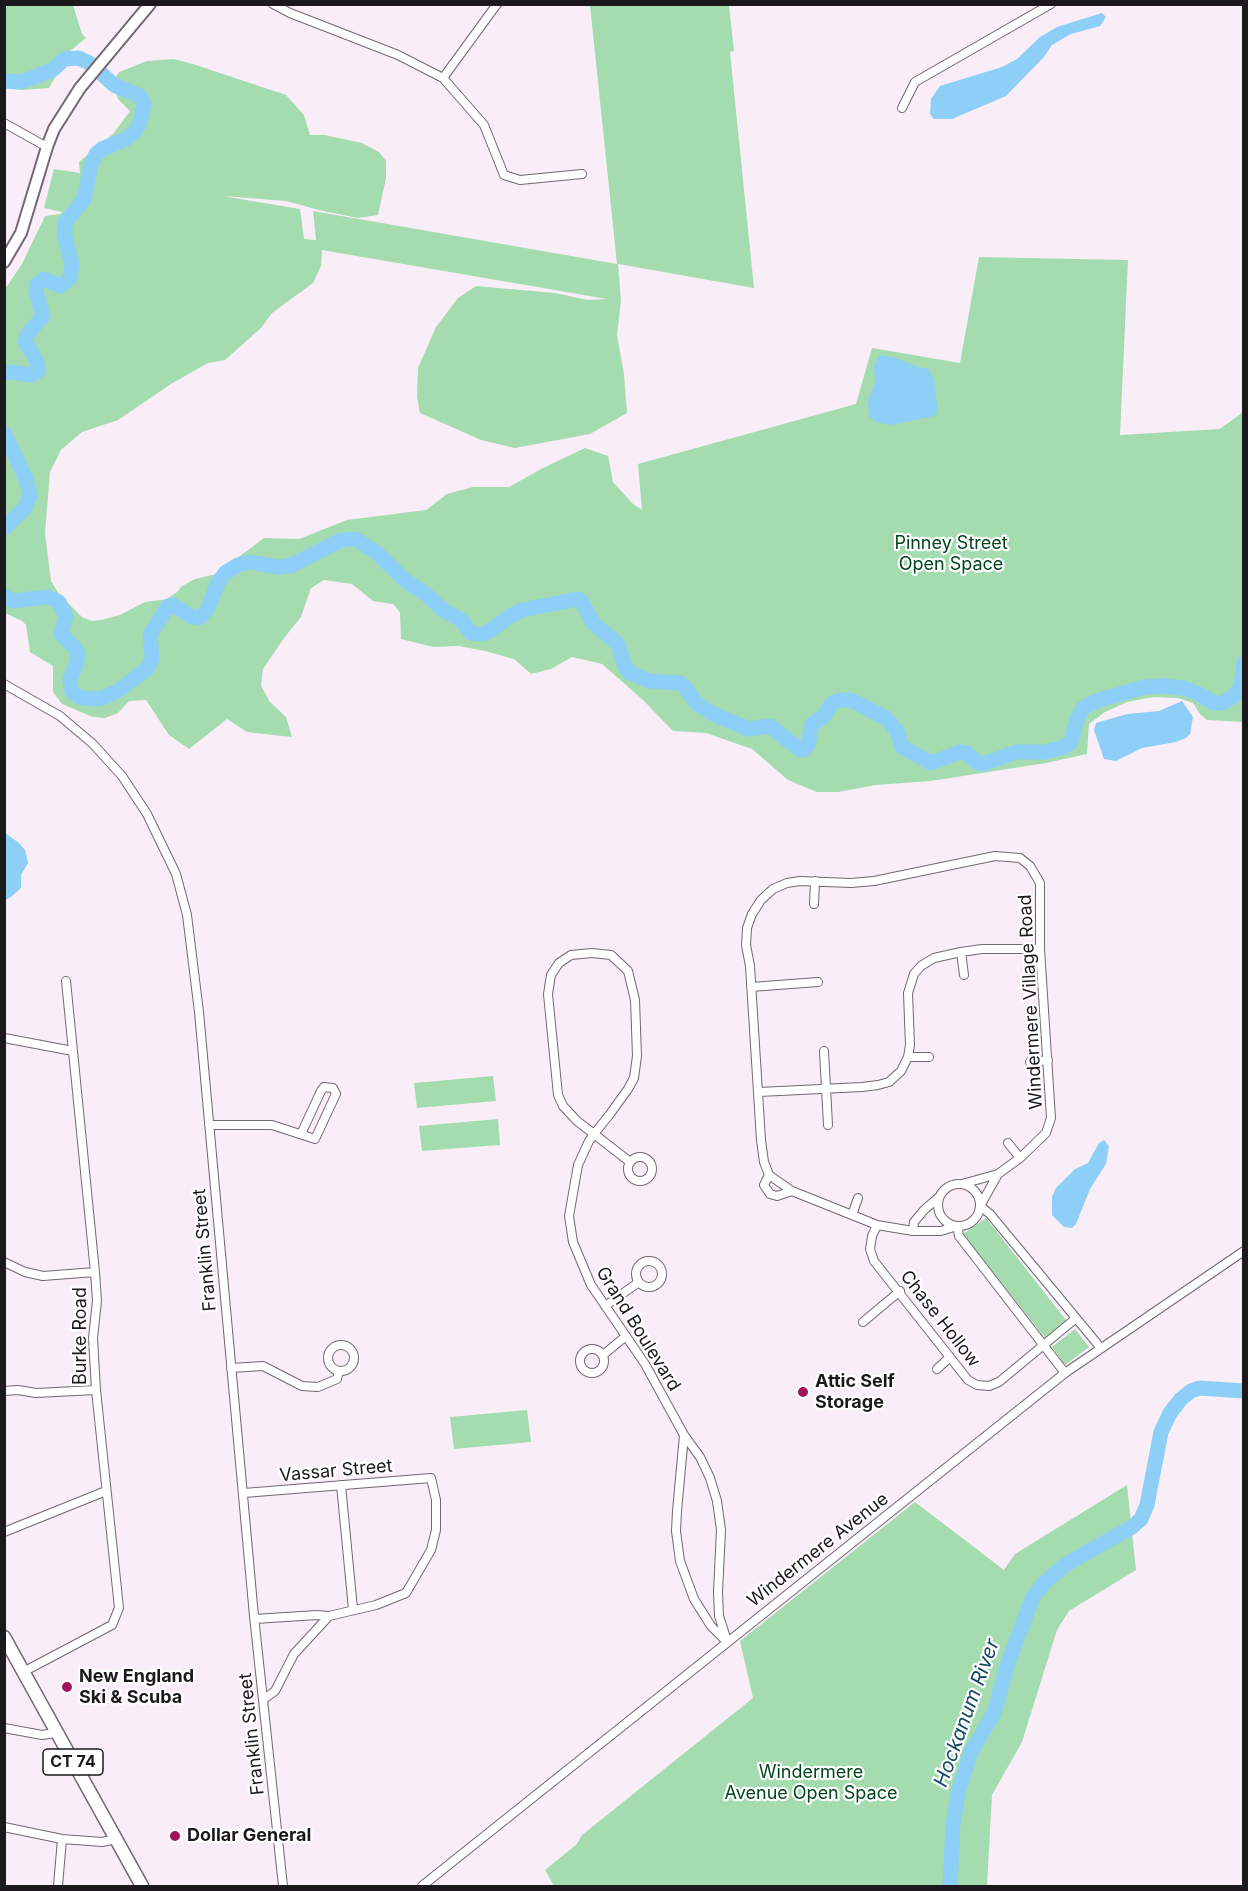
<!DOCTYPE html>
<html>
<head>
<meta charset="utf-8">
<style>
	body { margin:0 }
	#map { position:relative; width:1248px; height:1891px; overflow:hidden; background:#f9eef7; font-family:Inter,sans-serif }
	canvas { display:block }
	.frame { position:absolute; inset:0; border:6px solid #1c191c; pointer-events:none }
</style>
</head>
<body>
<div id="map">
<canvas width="1248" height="1891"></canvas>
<div class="frame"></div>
</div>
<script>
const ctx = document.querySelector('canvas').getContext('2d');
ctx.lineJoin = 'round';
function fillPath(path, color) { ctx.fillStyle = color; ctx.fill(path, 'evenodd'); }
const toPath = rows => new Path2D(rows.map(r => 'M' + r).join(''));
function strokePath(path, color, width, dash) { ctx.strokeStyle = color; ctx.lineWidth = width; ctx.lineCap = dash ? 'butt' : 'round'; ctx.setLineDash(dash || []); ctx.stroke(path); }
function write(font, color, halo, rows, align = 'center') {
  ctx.font = font + ' Inter,sans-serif'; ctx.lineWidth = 4.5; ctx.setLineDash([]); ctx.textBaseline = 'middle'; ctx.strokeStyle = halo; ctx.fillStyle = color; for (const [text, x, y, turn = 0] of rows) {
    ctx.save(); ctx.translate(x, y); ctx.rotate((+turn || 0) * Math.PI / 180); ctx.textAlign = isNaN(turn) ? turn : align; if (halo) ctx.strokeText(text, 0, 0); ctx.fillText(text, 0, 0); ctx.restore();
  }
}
const green = toPath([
	[4,5,73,5,82,34,86,38,70,51,49,88,22,90,5,88],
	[590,5,729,5,734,51,730,52,754,288,618,264,621,301,617,335,624,374,627,413,590,434,515,448,481,440,420,413,417,397,418,368,436,327,458,298,476,286,555,293,588,300,607,299,322,250,321,266,313,283,272,313,261,328,225,360,208,363,171,384,118,420,82,432,61,450,50,472,45,533,51,581,59,594,82,617,92,621,101,620,120,615,145,602,167,599,177,592,182,586,195,579,216,574,264,538,299,539,347,520,426,510,447,494,473,487,509,487,543,468,585,448,608,456,613,482,633,504,642,510,638,464,856,404,872,348,960,363,979,257,1128,260,1120,435,1220,429,1243,412,1243,722,1207,720,1200,714,1193,703,1178,698,1153,697,1127,702,1105,712,1089,724,1087,754,1046,763,931,781,876,785,838,792,817,792,788,780,752,749,706,733,673,731,643,700,602,664,572,657,551,669,531,674,514,659,485,651,459,646,433,647,401,639,400,612,393,604,373,601,352,584,324,580,311,588,301,617,284,638,263,669,261,686,270,702,286,717,292,737,247,732,227,719,189,749,169,735,146,700,129,701,118,713,105,718,93,717,62,704,53,692,53,666,30,652,26,625,22,621,5,613,5,289,22,264,45,216,60,214,62,212,44,208,54,169,80,173,79,162,113,134,130,111,118,99,113,83,119,72,147,61,174,59,196,65,286,95,304,115,310,135,325,135,362,143,379,152,386,161,386,178,378,215,358,218,323,211,286,201,222,196,300,209,304,239,316,240,313,211,617,264],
	[493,1076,496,1101,417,1108,414,1083],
	[498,1119,500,1145,422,1151,419,1126],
	[986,1218,1066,1320,1045,1338,963,1234],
	[1075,1329,1089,1347,1065,1365,1052,1347],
	[527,1410,531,1442,454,1449,450,1417],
	[1127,1485,1136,1570,1069,1611,1057,1630,1022,1742,992,1795,987,1886,554,1886,545,1870,577,1844,582,1835,753,1698,740,1641,915,1502,1004,1570,1015,1554]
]);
const water = toPath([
	[1102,13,1106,17,1100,26,1071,34,1052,45,1044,57,1006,96,952,119,934,119,930,114,931,99,940,86,1002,67,1017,59,1040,37,1057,27],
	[880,355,893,357,918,367,929,369,934,380,937,405,937,411,935,416,891,425,875,422,869,416,868,399,875,383,874,366],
	[1182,701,1193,717,1190,734,1186,738,1176,742,1142,748,1116,761,1104,759,1094,730,1096,723,1127,714,1159,711],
	[4,832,19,843,25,850,28,863,21,875,21,888,11,897,5,900],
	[1104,1140,1109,1146,1106,1164,1090,1189,1076,1224,1072,1228,1064,1227,1052,1215,1052,1197,1056,1188,1075,1169,1088,1163,1099,1143]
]);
const river = toPath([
	[4,81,20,82,35,77,54,69,64,59,79,58,91,64,114,85,140,96,144,104,140,123,134,133,124,140,102,149,96,154,91,165,84,199,65,223,65,237,72,264,70,278,60,286,44,279,37,284,36,291,43,316,28,334,25,341,37,362,38,371,31,375,11,372,4,373],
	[4,433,26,479,30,495,25,508,4,528],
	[4,596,13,601,48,597,59,602,66,616,61,634,75,648,78,654,77,662,70,680,71,689,73,693,81,698,100,699,118,691,147,669,152,659,150,635,168,606,173,605,192,617,199,618,207,610,218,583,225,573,238,565,250,562,278,567,290,566,341,540,355,539,377,553,406,581,427,595,443,610,461,620,471,633,481,634,488,632,510,616,522,610,578,599,582,602,593,623,618,644,625,667,630,673,650,681,680,683,685,687,696,703,713,714,749,729,770,726,799,749,803,750,808,745,812,724,824,716,832,703,840,700,851,700,886,718,897,731,902,747,931,763,960,752,967,753,976,762,983,764,1017,752,1045,752,1064,747,1071,742,1077,719,1084,707,1099,700,1145,687,1164,686,1183,688,1199,694,1214,703,1222,703,1234,696,1241,687,1244,663],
	[950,1886,953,1824,958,1793,971,1752,994,1713,1009,1660,1033,1597,1044,1583,1065,1565,1132,1527,1141,1519,1147,1505,1161,1432,1170,1413,1181,1399,1191,1391,1199,1388,1244,1391]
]);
const minor = toPath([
	[273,4,290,13,398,55,443,78,484,125,504,175,520,180,582,174],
	[443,78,497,4],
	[902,108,915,82,1051,4],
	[4,123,47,147],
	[4,684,60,716,93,744,122,776,147,814,176,874,187,915,199,1012,254,1616,283,1886],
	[814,904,815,881],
	[961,952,964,975],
	[751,987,818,982],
	[4,1038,73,1051],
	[824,1051,828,1125],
	[908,1057,929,1057],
	[1030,1062,1048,1060],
	[759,1092,862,1087,878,1085,889,1082,901,1071,908,1057,910,1045,908,993,914,974,921,966,934,958,961,952,982,949,1040,949],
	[209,1125,272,1125,315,1139,336,1094,333,1088,324,1087,321,1091,301,1134],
	[1008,1143,1020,1158],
	'628 1169a12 12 0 1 1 24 0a12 12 0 1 1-24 0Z',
	[630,1162,594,1134,577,1121,563,1106,558,1095,548,994,551,975,559,963,571,955,592,953,611,955,628,971,635,1000,637,1056,634,1078,628,1089,610,1114,594,1134,589,1141,578,1165,569,1216,573,1242,591,1285,645,1364,684,1435,700,1457,710,1478,717,1501,721,1530,718,1592,719,1616,727,1641],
	[769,1175,764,1185,770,1194,777,1196,792,1191],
	[962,1184,998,1174],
	'938 1205a21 21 0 1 1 42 0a21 21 0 1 1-42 0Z',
	[852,1215,858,1198],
	[877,1225,872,1236,870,1249,874,1261,968,1380,977,1385,989,1386,999,1382,1075,1319],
	[913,1231,914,1222,924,1210,939,1197],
	'636 1274a13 13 0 1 1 26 0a13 13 0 1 1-26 0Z',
	[4,1262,25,1272,43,1276,95,1272],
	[605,1306,639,1282],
	[863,1322,900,1291],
	'328 1358a13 13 0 1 1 26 0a13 13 0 1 1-26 0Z',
	'580 1361a12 12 0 1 1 24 0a12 12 0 1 1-24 0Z',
	[603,1355,626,1336],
	[231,1368,263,1366,302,1386,318,1387,337,1379,339,1371],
	[937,1369,950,1357],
	[1065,1373,959,1236,957,1226,941,1231,913,1231,877,1225,792,1191,769,1175,764,1162,761,1140,750,966,746,945,747,928,752,914,761,900,773,889,787,883,800,881,851,883,874,881,995,856,1020,858,1030,866,1040,883,1040,949,1051,1118,1046,1133,1020,1158,998,1174,980,1206,990,1214,1100,1347],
	[4,1391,18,1390,36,1393,96,1390],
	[684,1435,677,1511,676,1531,680,1561,694,1599,711,1626,726,1641],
	[341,1485,353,1609],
	[244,1493,431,1478,436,1500,436,1530,431,1550,406,1593,376,1605,329,1616,294,1654,275,1691,264,1699],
	[4,1532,106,1491],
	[255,1619,317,1615,329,1616],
	[23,1672,112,1625,119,1608,96,1390,93,1338,97,1301,95,1272,66,981],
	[4,1728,42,1735,56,1733],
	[4,1827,62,1839,102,1842,116,1839],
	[58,1886,62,1839],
	[422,1886,1065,1373,1244,1251]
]);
const secondary = toPath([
	[4,262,21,233,47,147,54,129,80,88,150,4]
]);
const primary = toPath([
	[4,1637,142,1886]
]);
const markers = [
	[803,1392,6,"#a1145d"],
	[67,1687,6,"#a1145d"],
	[175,1836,6,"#a1145d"]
];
const shields = [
	[73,1762,60]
];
const shieldNames = [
	["CT 74",73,1762]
];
const parkNames = [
	["Pinney Street",951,544],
	["Open Space",951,565],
	["Windermere",811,1773],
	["Avenue Open Space",811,1794]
];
const streetNames = [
	["Windermere Village Road",1031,1002,-93],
	["Franklin Street",205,1250,-95],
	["Chase Hollow",940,1319,52],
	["Grand Boulevard",638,1329,58],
	["Burke Road",81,1336,-90],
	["Vassar Street",336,1471,-5],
	["Windermere Avenue",818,1550,-38],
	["Franklin Street",252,1734,-96]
];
const poiNames = [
	["Attic Self",815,1382],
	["Storage",815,1403],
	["New England",79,1677],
	["Ski & Scuba",79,1698],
	["Dollar General",187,1836]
];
const waterNames = [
	["Hockanum River",967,1713,-70]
];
fillPath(green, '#a4dcaf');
fillPath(water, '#8dcff6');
strokePath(river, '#8dcff6', 15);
strokePath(minor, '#716870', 10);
strokePath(secondary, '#716870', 14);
strokePath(primary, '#716870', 15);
strokePath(minor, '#fff', 8);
strokePath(secondary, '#fff', 10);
strokePath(primary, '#fff', 12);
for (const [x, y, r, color] of markers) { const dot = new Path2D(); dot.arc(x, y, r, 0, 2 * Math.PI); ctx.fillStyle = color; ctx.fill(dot); strokePath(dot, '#fff', 2); }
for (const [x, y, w] of shields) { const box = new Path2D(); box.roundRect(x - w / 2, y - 13, w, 26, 4.5); ctx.fillStyle = '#fff'; ctx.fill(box); strokePath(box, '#1c191c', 1.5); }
write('bold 16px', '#1c191c', null, shieldNames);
write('18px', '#00451c', '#fff', parkNames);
write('18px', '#1c191c', '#fff', streetNames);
write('bold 18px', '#1c191c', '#fff', poiNames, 'left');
write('italic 20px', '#154a64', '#fff', waterNames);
</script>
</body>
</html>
